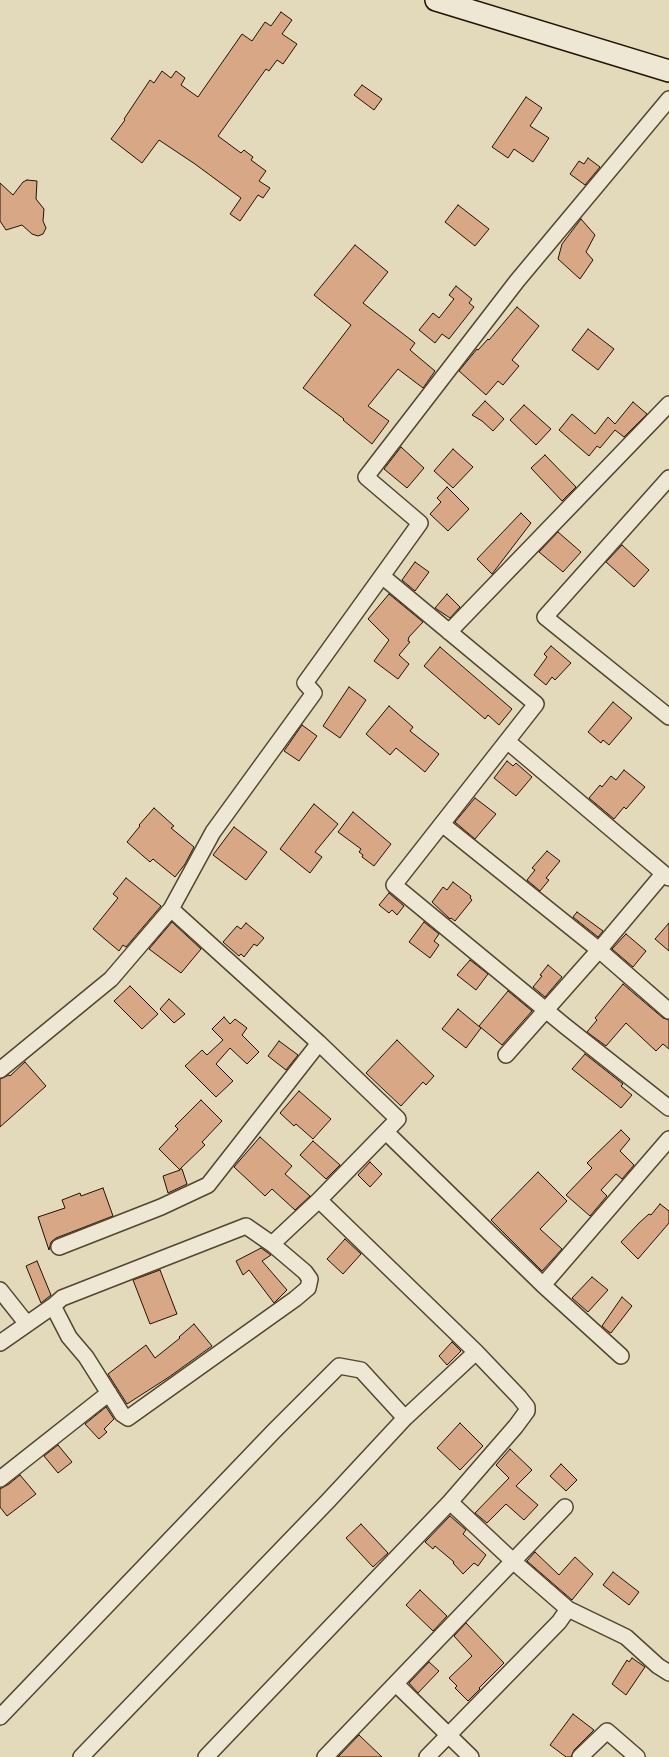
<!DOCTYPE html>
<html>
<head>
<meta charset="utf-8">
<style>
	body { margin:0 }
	canvas { display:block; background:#e3dabb }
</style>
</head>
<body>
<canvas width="669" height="1757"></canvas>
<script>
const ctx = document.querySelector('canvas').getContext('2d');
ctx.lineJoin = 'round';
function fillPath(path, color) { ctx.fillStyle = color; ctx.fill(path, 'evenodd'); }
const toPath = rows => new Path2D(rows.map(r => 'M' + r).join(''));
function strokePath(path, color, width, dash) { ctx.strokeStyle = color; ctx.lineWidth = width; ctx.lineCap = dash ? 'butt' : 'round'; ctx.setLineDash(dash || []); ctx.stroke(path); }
const building = toPath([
	[281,12,292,20,282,34,297,44,283,64,277,60,269,71,266,69,218,136,241,153,244,150,253,157,251,160,266,171,259,181,270,188,263,198,258,195,240,221,230,214,241,198,195,164,159,140,142,163,111,139,125,120,124,119,150,80,154,83,162,71,171,78,176,71,185,78,181,85,198,97,242,34,252,41,265,22,271,26,281,12],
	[362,85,382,99,374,110,354,95,362,85],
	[526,97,542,108,530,126,549,138,533,162,514,149,508,158,492,147,526,97],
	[588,158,600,167,585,185,570,174,579,161,584,164,588,158],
	[27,180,37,181,36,199,44,209,43,221,46,228,43,234,38,236,32,234,22,225,6,230,0,221,0,183,13,195,23,182,27,180],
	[458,205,489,229,475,246,445,222,458,205],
	[581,219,595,235,586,252,593,260,580,279,558,259,562,244,581,219],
	[355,245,388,272,363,303,415,343,410,350,435,371,423,388,398,369,368,406,389,421,372,444,343,420,344,419,303,388,351,325,314,295,355,245],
	[456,286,472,299,469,303,474,307,449,339,442,334,435,343,419,330,433,313,439,318,454,299,449,295,456,286],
	[517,307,539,326,512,360,519,366,503,385,498,381,486,395,459,371,477,349,478,350,488,339,489,340,517,307],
	[588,329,614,349,598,370,572,350,588,329],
	[485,401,504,419,493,431,482,421,472,415,485,401],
	[633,402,647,414,624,437,615,430,600,448,597,446,589,456,559,430,572,414,595,434,608,417,615,424,633,402],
	[524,405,551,429,536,445,510,420,524,405],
	[401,447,424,468,407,488,384,469,401,447],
	[453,449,473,467,453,488,434,471,453,449],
	[545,455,576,487,562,501,531,468,545,455],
	[447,487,469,509,448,531,430,514,441,502,437,498,447,487],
	[521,513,531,523,492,574,477,559,521,513],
	[558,532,581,552,563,572,539,552,558,532],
	[622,545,649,570,634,587,606,562,622,545],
	[415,562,429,572,415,591,402,580,415,562],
	[389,594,423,622,409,637,408,641,410,642,399,655,409,664,398,679,374,661,389,640,368,619,389,594],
	[447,594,460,607,450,618,435,608,447,594],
	[551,646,571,663,555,680,552,677,546,685,534,675,547,657,544,654,551,646],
	[440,647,512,709,499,725,488,715,485,719,424,666,440,647],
	[349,687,366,700,340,738,323,726,349,687],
	[613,702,632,718,609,745,603,740,601,743,588,732,613,702],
	[389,706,413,727,410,731,439,754,425,772,396,748,390,755,366,734,389,706],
	[302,725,317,736,299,761,284,751,302,725],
	[507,761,513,766,516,763,532,777,516,796,494,778,507,761],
	[624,770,645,787,626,809,624,807,614,819,589,798,600,785,602,787,611,776,616,780,624,770],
	[475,798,496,814,475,839,455,822,475,798],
	[314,804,338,824,315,852,322,857,310,873,280,849,314,804],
	[154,808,174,826,171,828,194,847,185,864,175,877,153,859,150,862,127,842,140,826,139,825,154,808],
	[353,812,391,844,374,866,362,857,363,855,359,852,361,849,338,832,353,812],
	[234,827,267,852,246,880,213,855,234,827],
	[547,851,560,861,546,878,549,880,540,891,527,880,535,870,532,868,547,851],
	[126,878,161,906,126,947,123,945,119,951,93,929,118,898,113,894,126,878],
	[453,882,471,896,470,898,472,900,455,921,451,918,450,919,432,902,443,887,447,890,453,882],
	[389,893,404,906,397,915,392,910,389,913,379,905,389,893],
	[577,912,603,931,598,937,573,917,577,912],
	[172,922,201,949,181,973,149,949,172,922],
	[424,922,439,934,434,941,439,945,430,958,409,942,424,922],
	[246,923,264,938,257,946,254,944,244,957,241,954,239,956,223,942,237,926,241,929,246,923],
	[669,923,669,951,655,939,669,923],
	[626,934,646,951,633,967,612,949,626,934],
	[470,960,488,974,476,990,457,975,470,960],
	[548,965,562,977,545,997,533,987,542,976,540,975,548,965],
	[623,984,663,1018,669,1020,669,1049,663,1044,656,1051,626,1023,606,1046,587,1032,597,1020,595,1018,623,984],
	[130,986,158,1014,142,1029,114,1001,130,986],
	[508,991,532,1011,502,1045,479,1026,508,991],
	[169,999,185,1014,174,1023,160,1009,169,999],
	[458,1009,481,1028,466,1048,442,1029,458,1009],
	[224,1017,230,1024,235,1019,247,1028,242,1035,259,1052,247,1064,230,1048,216,1064,233,1081,216,1097,185,1066,202,1050,207,1055,223,1040,212,1029,224,1017],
	[397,1040,434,1076,426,1085,423,1082,401,1106,366,1073,397,1040],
	[279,1041,298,1055,286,1070,268,1056,279,1041],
	[585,1054,623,1084,621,1086,632,1095,621,1108,572,1069,585,1054],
	[25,1062,46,1086,0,1127,0,1079,9,1075,10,1076,25,1062],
	[299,1091,331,1119,313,1139,296,1124,294,1126,280,1113,299,1091],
	[201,1100,222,1121,202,1142,205,1145,180,1169,182,1169,187,1184,168,1193,163,1176,180,1170,159,1149,178,1129,175,1126,201,1100],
	[621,1130,630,1139,620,1151,634,1165,622,1179,616,1174,601,1190,607,1196,590,1216,566,1195,592,1168,587,1163,621,1130],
	[260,1137,292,1166,285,1174,310,1196,295,1210,272,1189,265,1196,234,1167,260,1137],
	[313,1141,340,1165,326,1179,300,1155,313,1141],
	[370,1162,382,1174,370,1187,358,1175,370,1162],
	[538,1172,567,1201,540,1229,562,1249,542,1271,491,1220,538,1172],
	[103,1188,113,1216,56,1238,51,1242,49,1250,38,1217,65,1208,62,1200,80,1193,81,1196,103,1188],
	[660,1204,669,1211,669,1223,638,1259,621,1242,639,1223,649,1214,651,1215,660,1204],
	[345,1239,361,1254,343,1274,327,1259,345,1239],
	[261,1248,271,1255,262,1261,287,1290,274,1303,249,1270,243,1275,236,1261,261,1248],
	[37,1261,51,1295,41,1303,26,1266,37,1261],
	[160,1270,177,1314,150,1324,133,1280,160,1270],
	[592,1277,608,1290,588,1312,572,1298,592,1277],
	[622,1297,632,1306,611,1333,609,1332,602,1326,622,1297],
	[194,1324,212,1346,169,1377,127,1404,108,1374,146,1345,155,1358,180,1338,179,1337,194,1324],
	[452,1342,461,1351,447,1365,439,1356,452,1342],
	[106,1407,114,1419,104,1429,107,1432,99,1439,85,1424,106,1407],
	[460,1423,483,1446,460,1470,437,1448,460,1423],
	[58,1445,72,1462,58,1473,44,1456,58,1445],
	[510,1449,532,1470,516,1486,538,1505,524,1520,506,1504,487,1523,475,1513,509,1478,496,1465,510,1449],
	[561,1464,577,1480,566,1491,550,1476,561,1464],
	[20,1475,36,1494,7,1516,0,1507,0,1489,9,1484,20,1475],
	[450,1516,466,1530,463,1534,486,1555,478,1566,474,1563,463,1574,453,1563,454,1562,435,1546,433,1549,425,1542,450,1516],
	[361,1524,388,1553,373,1567,346,1538,361,1524],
	[535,1552,559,1575,575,1557,593,1574,572,1600,527,1561,535,1552],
	[613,1572,639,1592,629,1605,603,1585,613,1572],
	[420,1590,447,1616,433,1631,406,1605,420,1590],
	[466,1623,504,1663,479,1688,480,1689,468,1701,455,1688,457,1686,449,1678,472,1656,454,1636,466,1623],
	[632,1658,645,1667,626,1695,612,1684,627,1660,629,1662,632,1658],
	[429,1662,439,1671,418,1693,409,1683,429,1662],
	[573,1714,594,1730,574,1750,571,1757,566,1757,550,1745,573,1714],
	[359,1735,382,1757,338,1757,359,1735]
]);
const minor = toPath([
	[669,478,545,617,669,717],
	[382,576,536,704,394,885,565,1026,669,1108],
	[449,632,669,404],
	[507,741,669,878],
	[442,824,599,950,669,1011],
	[506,1055,599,950,663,874],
	[0,1070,111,979,171,909],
	[386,1132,543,1285,621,1356],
	[59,1247,161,1207,208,1185,319,1043],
	[543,1285,669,1139],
	[0,1290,27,1324],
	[53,1306,69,1337,86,1357,122,1414,128,1418,295,1299,308,1288,310,1279,305,1272,272,1244],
	[0,1343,53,1306,62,1298,246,1226,272,1244,319,1200,398,1119,319,1043,171,909,213,832,314,693,305,683,420,523,366,477,517,281,669,99],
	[0,1479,109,1393],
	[450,1502,514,1562,568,1609,626,1637,658,1666,669,1673],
	[396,1684,471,1757],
	[0,1717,274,1431,339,1366,361,1370,405,1418],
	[81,1757,328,1501,405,1418,476,1352],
	[206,1757,450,1502,516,1426,527,1411,527,1407,519,1397,476,1352,319,1200],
	[325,1757,565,1507],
	[427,1757,559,1622,568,1609],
	[580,1757,607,1731,637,1757]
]);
const secondary = toPath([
	[436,0,669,71]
]);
fillPath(building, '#d8a786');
strokePath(building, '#231400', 1);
strokePath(minor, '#53462f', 18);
strokePath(secondary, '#231400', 24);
strokePath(minor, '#ede7d3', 15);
strokePath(secondary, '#ede7d3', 21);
</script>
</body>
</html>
